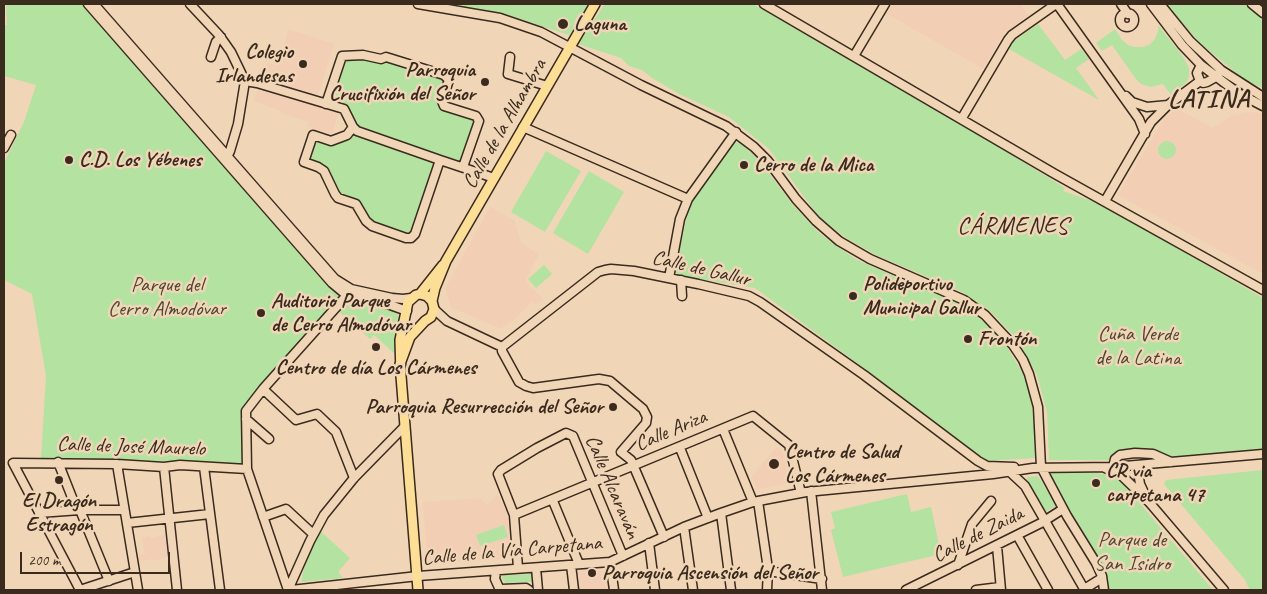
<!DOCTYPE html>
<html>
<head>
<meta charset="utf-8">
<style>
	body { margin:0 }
	#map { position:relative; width:1267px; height:594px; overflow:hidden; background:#f0d6b7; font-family:Caveat,sans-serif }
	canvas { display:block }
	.frame { position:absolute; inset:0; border:5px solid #3b2a1e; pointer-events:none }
	.scale { position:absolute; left:20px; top:552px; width:150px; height:22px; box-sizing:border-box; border:2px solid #3b2a1e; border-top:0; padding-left:6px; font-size:15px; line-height:18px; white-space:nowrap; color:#3b2a1e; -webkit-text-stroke:4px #f0d6b7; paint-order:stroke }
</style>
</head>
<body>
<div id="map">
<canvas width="1267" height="594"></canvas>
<div class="frame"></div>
<div class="scale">200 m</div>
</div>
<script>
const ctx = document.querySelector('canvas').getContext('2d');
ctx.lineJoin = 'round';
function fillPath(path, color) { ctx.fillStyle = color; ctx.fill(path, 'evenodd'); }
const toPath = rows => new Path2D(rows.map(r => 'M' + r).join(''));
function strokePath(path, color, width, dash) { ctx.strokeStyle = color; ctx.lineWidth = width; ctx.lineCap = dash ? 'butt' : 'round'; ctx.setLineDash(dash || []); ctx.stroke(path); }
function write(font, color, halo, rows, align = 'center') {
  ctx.font = font + ' Caveat,sans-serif'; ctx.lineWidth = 5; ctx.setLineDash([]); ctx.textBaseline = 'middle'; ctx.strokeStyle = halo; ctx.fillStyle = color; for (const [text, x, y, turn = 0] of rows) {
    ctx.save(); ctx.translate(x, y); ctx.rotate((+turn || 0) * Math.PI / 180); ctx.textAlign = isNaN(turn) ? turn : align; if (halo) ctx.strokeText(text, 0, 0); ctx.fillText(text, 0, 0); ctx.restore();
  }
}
const built = toPath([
	[893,4,1020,4,1029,15,1003,34,983,69,887,14],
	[289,29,334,44,317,98,261,79,267,63,277,65],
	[259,86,339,111,332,134,307,126,308,122,281,113,281,111,254,101],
	[1176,108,1213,128,1232,115,1250,112,1263,114,1263,274,1118,195,1164,119],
	[490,207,515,221,521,243,539,254,525,282,544,299,536,305,532,302,515,319,501,329,451,307,445,288],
	[777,447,783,452,790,483,757,490,751,477],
	[497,494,507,512,511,558,428,565,423,502,480,498,487,505],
	[168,534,170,556,153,561,153,559,137,561,136,555,145,554,142,538,150,536,150,538],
	[607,568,611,590,577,590,574,571,603,571,603,569]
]);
const green = toPath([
	[6,4,82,4,341,296,244,410,246,464,41,459,46,376,32,294,4,280,4,163,24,122,36,85,4,76,4,25,7,25],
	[447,4,589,4,569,35,505,14],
	[605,4,753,4,1004,150,1065,188,1063,191,1103,205,1263,298,1263,449,1171,458,1152,451,1122,452,1109,460,1049,460,1047,412,1037,375,1016,338,989,310,960,291,876,255,846,238,819,217,769,149,729,117,681,95,652,78,642,70,629,66,621,58,578,44],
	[1166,4,1245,4,1263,18,1263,88,1245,80,1201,44],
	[1038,24,1065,60,1081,49,1089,59,1076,68,1099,100,1009,49,1010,44],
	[1158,25,1184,58,1189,68,1189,77,1186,83,1171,95,1163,84,1151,87,1141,84,1136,79,1112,45,1102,51,1096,43,1115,29,1122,40,1128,45,1134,47,1143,47,1149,45,1155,39,1158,31],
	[342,56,381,59,448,78,444,106,476,116,463,167,440,160,411,238,372,226,356,204,342,200,324,171,304,162,313,135,331,141,353,127,344,109,326,104],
	'1158 150a9 9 0 1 1 18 0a9 9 0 1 1-18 0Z',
	[735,142,740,143,759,160,792,204,818,232,835,245,857,260,955,302,986,323,1004,342,1023,374,1029,392,1033,413,1036,458,984,461,857,363,755,288,679,276,675,272,688,211,692,201],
	[546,151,581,171,545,232,511,212],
	[589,171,624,192,588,254,553,233],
	[544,265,552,274,536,288,528,279],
	[347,294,376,305,388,307,395,310,399,317,396,355,374,335,370,339,335,308],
	[1263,470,1263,590,1250,590,1245,580,1164,484,1166,480],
	[1044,472,1088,472,1109,475,1122,482,1213,590,1104,590,1103,585],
	[1037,476,1041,480,1056,506,1043,513,1027,484,1026,479,1028,477],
	[907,494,911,512,931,507,941,554,843,577,831,530,835,528,831,512],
	[504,525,508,537,480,546,476,535],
	[319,530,350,558,338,572,343,578,301,582,304,568],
	[532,574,534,580,531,582,506,583,501,578,505,575]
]);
const minor = toPath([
	[88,4,332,283,344,293,379,301,407,311],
	[94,4,335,279,351,289,392,298,403,299,411,298],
	[190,4,219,35,231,52,245,81,238,124,230,151,226,160],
	[418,4,500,18,541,32,641,85,726,126,754,147,768,161,796,199,816,221,839,241,870,259,964,300,985,315,1013,345,1023,360,1029,374,1038,407,1041,467,1067,516,1096,563,1102,576,1104,590],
	[764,4,1055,174,1263,290],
	[1057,4,1139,119,1145,134],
	[1121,4,1128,14],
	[1151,4,1182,45,1201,65,1238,93,1263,106],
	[1160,4,1190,41,1221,70,1263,97],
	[1252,4,1263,13],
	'1120 20a7 7 0 1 1 14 0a7 7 0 1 1-14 0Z',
	[854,56,885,4],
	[211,57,216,42,221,37],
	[510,57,508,74,547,86],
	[1201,65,1197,73,1200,81,1203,83,1207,82,1216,77,1219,73],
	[245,81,257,83,344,109,353,127,357,131,440,160],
	[1126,96,1132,102,1147,107,1168,105],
	[326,104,342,56,363,55,381,59,386,57,444,75,449,80,442,101,444,106,476,116,479,121,463,167],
	[962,118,1008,40,1012,35,1056,4],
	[353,127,347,135,331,141,313,135,304,162,318,167,324,171,335,194,338,198,356,204,366,221,372,226,406,238,411,238,415,234,440,160,494,178],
	[523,127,688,199,680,219,669,278],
	[4,148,11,135],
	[688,199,736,132],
	[1105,201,1151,122,1168,105,1200,81],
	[681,280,682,296],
	[434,309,447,321,502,347,598,272,605,270,611,269,634,271,698,284,749,296,760,302,864,375,978,461,987,466,1014,467],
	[502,347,502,351,519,382,526,386,533,388,599,379,610,381,643,409,647,417,646,423,621,452,631,460,664,537],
	[263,389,296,420,317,414,336,432,354,478],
	[246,419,269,439],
	[723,429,753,502],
	[680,448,708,518],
	[58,462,75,505,80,510,109,581],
	[117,464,138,590],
	[1137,465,1140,484,1146,497],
	[164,467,177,590],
	[204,467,220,590],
	[1105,468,1121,475,1149,502,1224,590],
	[1115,470,1113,467,1115,459,1120,455,1135,453,1153,454,1171,462],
	[1010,472,1025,486,1083,587,1087,590],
	[811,491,822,590],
	[553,501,579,564],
	[758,501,768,569,767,590],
	[39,513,80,510,124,510],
	[721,513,731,590],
	[514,515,753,416,789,445,801,493],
	[263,517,286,509,313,534],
	[127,523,210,514],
	[684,527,693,590],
	[1017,535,1048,590],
	[649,543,655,590],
	[997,546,1001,590],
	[610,562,614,590],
	[571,565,574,590],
	[958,565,972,524,991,501],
	[518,568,514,515,498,474,501,470,537,448,566,433,573,436,623,556],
	[536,568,538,590],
	[496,571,495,579,500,590],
	[768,571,822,579],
	[1086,588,1102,578],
	[501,589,526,588,529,590],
	[80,590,13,463,117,464,164,467,180,465,247,469],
	[80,590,135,572],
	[288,590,247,469,246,411,263,389,348,294],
	[288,590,310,541,324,515,354,478,405,426],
	[291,590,418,576,610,562,684,527,721,513,753,502,806,492,993,474,1033,468,1113,467,1263,454],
	[906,590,1041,523,1063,509],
	[976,590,1000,587]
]);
const major = toPath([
	[420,294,443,265],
	[432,301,435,288,446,261,595,4],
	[400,364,410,337,425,321,431,317,434,309,432,301,427,296,420,294,416,295,408,302,400,340,401,376,418,590]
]);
const markers = [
	[563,24,6,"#3b2a1e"],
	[303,64,5,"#3b2a1e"],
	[485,82,5,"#3b2a1e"],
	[69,160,5,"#3b2a1e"],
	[744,165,5,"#3b2a1e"],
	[853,296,5,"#3b2a1e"],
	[261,313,5,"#3b2a1e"],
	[968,339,5,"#3b2a1e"],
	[376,347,5,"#3b2a1e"],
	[613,407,5,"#3b2a1e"],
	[774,464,6,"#3b2a1e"],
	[59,480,5,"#3b2a1e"],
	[1096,483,5,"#3b2a1e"],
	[592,573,5,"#3b2a1e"]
];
const poiNames = [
	["Laguna",574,24],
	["Colegio",293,52,"right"],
	["Irlandesas",293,76,"right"],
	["Parroquia",475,70,"right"],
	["Crucifixión del Señor",475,94,"right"],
	["C.D. Los Yébenes",79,160],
	["Cerro de la Mica",754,165],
	["Polideportivo",863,284],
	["Municipal Gallur",863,308],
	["Auditorio Parque",271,301],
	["de Cerro Almodóvar",271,325],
	["Frontón",978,339],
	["Centro de día Los Cármenes",376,368,"center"],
	["Parroquia Resurrección del Señor",603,407,"right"],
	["Centro de Salud",785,452],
	["Los Cármenes",785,476],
	["CR via",1106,471],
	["carpetana 47",1106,495],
	["El Dragón",59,501,"center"],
	["Estragón",59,525,"center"],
	["Parroquia Ascensión del Señor",602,573]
];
const streetNames = [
	["Calle de la Alhambra",505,124,-60],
	["Calle de Gallur",701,269,13],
	["Calle Ariza",671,431,-23],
	["Calle de José Maurelo",131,447,2],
	["Calle Alcaraván",612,487,67],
	["Calle de Zaida",978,535,-27],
	["Calle de la Vía Carpetana",512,551,-5]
];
const parkNames = [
	["Parque del",167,285],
	["Cerro Almodóvar",167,309],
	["Cuña Verde",1138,334],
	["de la Latina",1138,358],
	["Parque de",1132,540],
	["San Isidro",1132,564]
];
const quarterNames = [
	["CÁRMENES",1013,227]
];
const districtNames = [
	["LATINA",1209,100]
];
fillPath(built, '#f2ceb5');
fillPath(green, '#b3e2a1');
strokePath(minor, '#3b2a1e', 11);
strokePath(major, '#3b2a1e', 12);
strokePath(minor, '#f0d6b7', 8);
strokePath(major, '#fdde96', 9);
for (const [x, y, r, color] of markers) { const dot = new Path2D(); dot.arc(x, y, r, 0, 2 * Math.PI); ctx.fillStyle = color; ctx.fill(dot); strokePath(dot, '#f0d6b7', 2); }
write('bold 21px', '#3b2a1e', '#f0d6b7', poiNames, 'left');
write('21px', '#3b2a1e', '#f0d6b7', streetNames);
write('21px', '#4d4632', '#f0d6b7', parkNames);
ctx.letterSpacing = '1px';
write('24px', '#3b2a1e', '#f0d6b7', quarterNames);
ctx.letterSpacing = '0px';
ctx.letterSpacing = '1px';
write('bold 26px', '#3b2a1e', '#f0d6b7', districtNames);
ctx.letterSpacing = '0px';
</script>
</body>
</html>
